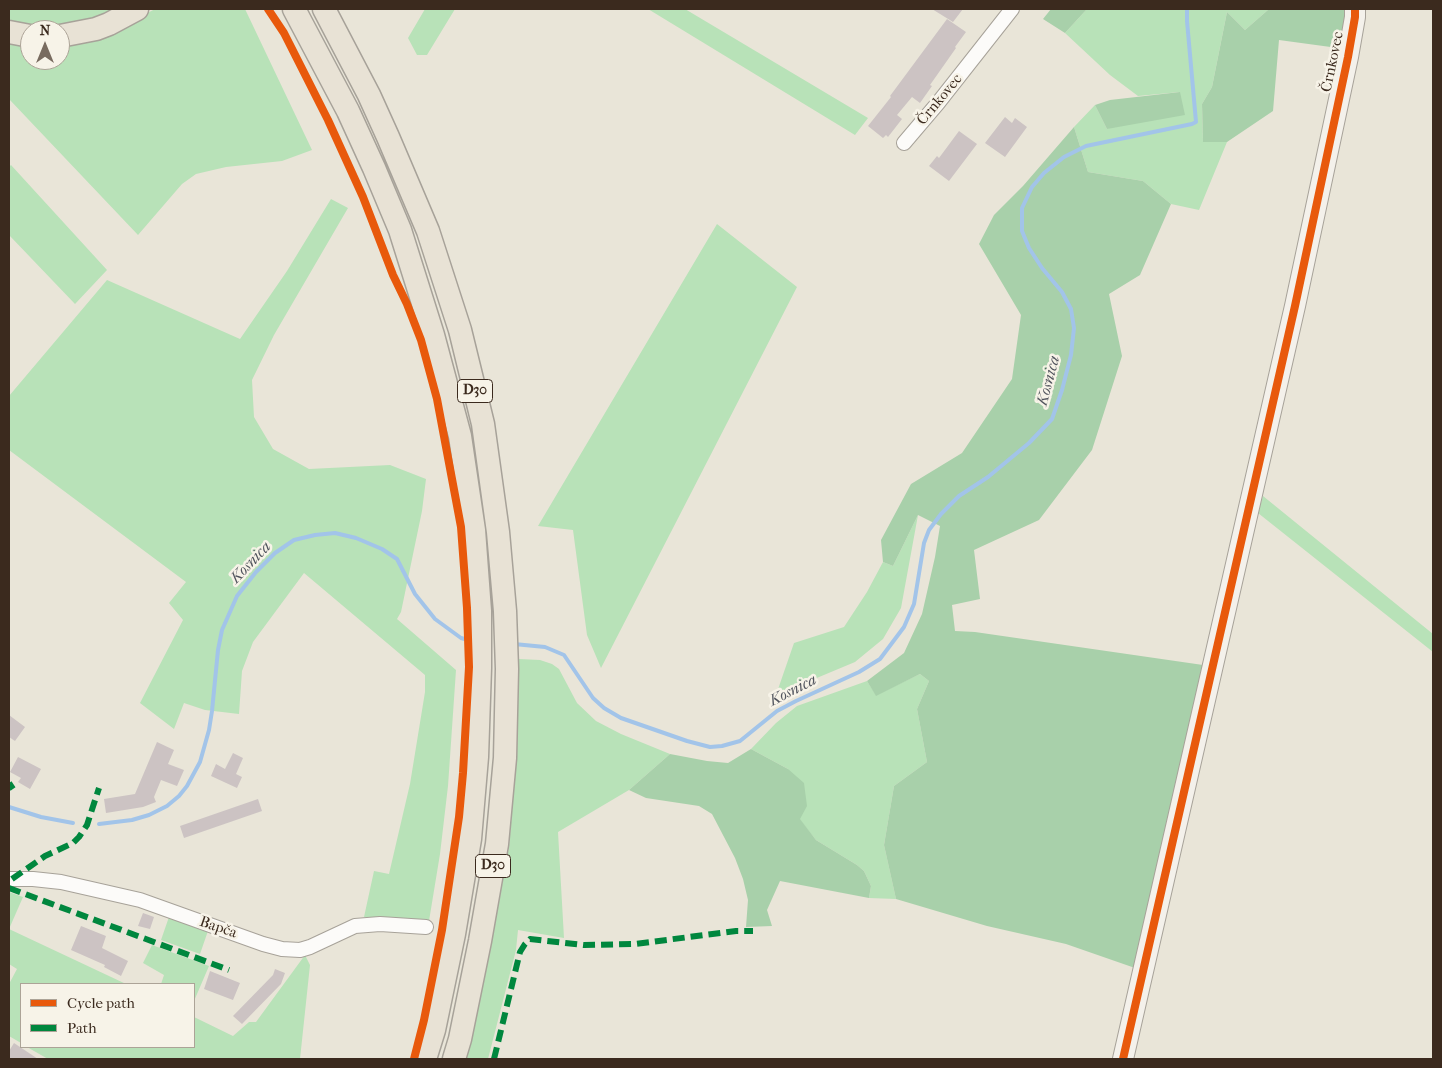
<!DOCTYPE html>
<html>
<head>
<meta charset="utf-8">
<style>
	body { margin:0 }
	#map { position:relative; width:1442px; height:1068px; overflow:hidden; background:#e9e5d8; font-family:"IM FELL French Canon",serif }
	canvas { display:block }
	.frame { position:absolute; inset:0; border:10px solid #3b2a1e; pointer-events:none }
	.legend { position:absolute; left:20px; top:983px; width:175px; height:65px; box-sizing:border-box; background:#f7f3e8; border:1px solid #aca397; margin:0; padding:6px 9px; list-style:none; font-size:15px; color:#3b2a1e }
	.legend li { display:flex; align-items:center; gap:10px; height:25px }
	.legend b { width:25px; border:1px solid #aca397 }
	.north { position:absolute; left:20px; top:20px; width:50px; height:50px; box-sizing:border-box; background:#f7f3e8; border:1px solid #aca397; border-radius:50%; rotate:0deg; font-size:14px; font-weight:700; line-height:20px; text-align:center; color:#3b2a1e }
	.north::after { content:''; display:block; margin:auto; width:18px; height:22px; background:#786b5f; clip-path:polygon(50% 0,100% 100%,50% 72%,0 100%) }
</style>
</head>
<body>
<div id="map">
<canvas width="1442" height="1068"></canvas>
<div class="frame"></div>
<ul class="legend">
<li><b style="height:6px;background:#e8590c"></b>Cycle path</li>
<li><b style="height:6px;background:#00873e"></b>Path</li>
</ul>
<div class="north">N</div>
</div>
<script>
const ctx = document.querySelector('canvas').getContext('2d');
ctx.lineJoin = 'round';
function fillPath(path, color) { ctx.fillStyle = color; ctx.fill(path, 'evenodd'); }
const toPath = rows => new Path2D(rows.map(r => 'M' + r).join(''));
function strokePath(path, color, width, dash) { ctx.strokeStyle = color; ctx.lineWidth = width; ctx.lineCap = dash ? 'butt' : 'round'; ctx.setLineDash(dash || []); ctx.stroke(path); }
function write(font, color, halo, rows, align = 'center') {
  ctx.font = font + ' "IM FELL French Canon",serif'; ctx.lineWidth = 5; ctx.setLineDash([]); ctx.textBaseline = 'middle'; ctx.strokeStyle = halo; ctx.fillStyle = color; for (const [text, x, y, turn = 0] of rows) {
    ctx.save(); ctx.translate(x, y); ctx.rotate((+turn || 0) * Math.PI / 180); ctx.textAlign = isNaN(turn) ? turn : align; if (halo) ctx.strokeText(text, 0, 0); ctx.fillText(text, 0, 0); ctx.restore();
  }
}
const green = toPath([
	[9,9,122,9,108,15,55,29,30,28,9,22],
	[155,9,245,9,312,150,282,161,226,167,196,174,182,184,138,235,9,99,9,41,30,44,30,60,60,60,60,44,114,31],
	[425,9,455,9,427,55,417,55,408,38],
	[648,9,685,9,868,118,855,135],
	[1087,9,1269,9,1245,30,1227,12,1212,87,1202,104,1203,142,1227,142,1199,210,1171,204,1143,181,1088,172,1074,127,1095,105,1107,129,1180,92,1138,96,1110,75,1065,33],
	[11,165,107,270,75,304,9,235,9,167],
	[331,199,348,208,274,335,252,380,254,417,273,449,309,469,390,465,426,479,422,511,401,612,397,619,456,670,448,786,440,854,429,921,364,917,374,871,389,874,410,784,425,692,425,675,304,573,253,642,242,671,239,714,205,710,184,703,174,729,140,703,183,620,169,603,186,582,9,450,9,396,107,280,240,339,287,271],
	[717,224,797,287,601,668,587,635,573,530,538,526],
	[1263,496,1433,634,1433,652,1258,513],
	[918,515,901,608,883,639,855,662,776,695,794,643,844,627,867,592,883,562,893,566],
	[519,659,540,660,552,664,559,669,577,703,596,721,621,734,670,754,629,790,558,832,564,938,518,930,516,950,488,1059,463,1059,491,945,509,847,516,761],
	[920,674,929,681,917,709,927,762,894,786,884,845,896,899,869,898,871,886,864,871,857,865,816,840,799,819,788,769,751,749,776,723,797,706,867,681,876,695],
	[9,892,23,897,9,929,126,984,21,984,21,1043,9,1036,9,984,17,969,9,964],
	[170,914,209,928,200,954,161,940],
	[152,945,209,966,194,1001,194,984,161,984,164,975,143,963],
	[305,955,310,965,300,1059,48,1059,27,1047,194,1047,194,1017,233,1036,249,1022,256,1022]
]);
const forest = toPath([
	[1051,9,1087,9,1065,33,1043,19],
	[1269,9,1344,9,1345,23,1338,48,1279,40,1273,111,1227,142,1203,142,1202,104,1212,87,1227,12,1245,30],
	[1180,92,1185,115,1107,129,1095,105,1110,100],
	[1074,127,1088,172,1143,181,1171,204,1140,275,1109,294,1122,356,1092,450,1039,520,974,550,980,599,952,605,955,631,975,632,1203,665,1135,968,1066,944,987,926,896,899,884,845,894,786,927,762,917,709,929,681,920,674,876,696,867,681,904,653,922,614,935,557,940,526,918,515,893,566,883,562,881,540,911,484,962,453,1012,379,1021,315,979,244,994,215,1023,186],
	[751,749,788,769,804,783,807,806,800,819,816,840,857,865,864,871,871,886,869,898,780,881,767,910,772,926,746,927,748,900,743,879,735,858,712,814,699,806,646,798,629,790,670,754,707,761,728,763]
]);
const stream = toPath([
	[514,644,545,647,564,655,593,698,604,708,621,718,687,741,710,747,722,746,740,741,777,711,796,701,859,672,880,659,904,627,914,604,924,543,929,530,941,514,959,496,988,477,1029,443,1052,419,1062,390,1071,355,1074,328,1071,309,1062,292,1042,268,1029,248,1022,231,1022,208,1032,187,1044,173,1064,157,1086,146,1192,124,1196,122,1187,21,1187,9],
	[9,807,41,817,73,823],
	[99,824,132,820,149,815,167,806,179,796,187,786,200,762,209,730,212,711,218,650,222,630,237,596,256,572,275,553,294,540,315,535,335,533,356,538,382,549,397,559,415,594,435,619,461,638,472,641]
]);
const building = toPath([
	[932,9,963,9,953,22],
	[947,19,966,32,955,47,956,48,930,85,932,86,920,103,912,97,897,115,902,119,888,137,886,135,883,138,868,126,891,97,890,96],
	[1005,117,1012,123,1015,118,1027,127,1005,157,985,143],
	[959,131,977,144,949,181,929,166,937,156,939,158],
	[9,715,25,727,15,741,9,737],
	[157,742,174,750,168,764,184,770,177,786,161,780,154,797,156,802,143,807,106,813,104,799,135,794],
	[233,753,243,758,236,774,242,777,237,788,211,776,216,764,225,769],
	[18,757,41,769,30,789,18,782,21,778,10,772],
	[258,799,262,811,184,838,180,826],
	[143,913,154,917,150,929,138,926],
	[81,926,106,936,102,948,128,961,121,976,104,967,105,965,71,950],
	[275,969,285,973,281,984,242,1024,233,1016,273,975],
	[210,971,240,983,233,1000,204,989],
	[14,1043,38,1059,9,1059,9,1051]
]);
const minor = toPath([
	[904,143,938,103,1012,9],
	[9,879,33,879,61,882,140,900,263,944,282,949,300,950,310,947,355,926,380,924,426,927]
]);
const secondary = toPath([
	[1123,1059,1295,306,1348,57,1355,17,1355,9]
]);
const primary = toPath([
	[294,9,348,111,374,168,400,230,433,335,460,436,474,530,480,611,480,668,477,757,470,839,454,934,434,1030,425,1059],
	[324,9,369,95,388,137,428,231,460,330,483,424,498,532,505,611,507,669,505,758,497,844,480,941,460,1039,454,1059],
	[9,32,30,36],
	[60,36,96,29,109,24,137,9]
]);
const quiet = toPath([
	[9,783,13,789],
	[12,879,45,856,73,843,79,837,87,825,99,788],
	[9,888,229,970],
	[494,1059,520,952,525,944,530,939,584,945,635,944,736,931,753,931]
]);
const cycleway = toPath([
	[268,9,284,33,328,120,363,197,393,275,407,304,421,340,437,399,461,527,467,608,469,667,463,773,459,817,442,930,424,1020,414,1059],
	[1123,1059,1295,306,1348,57,1355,17,1355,9]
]);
const shields = [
	[475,391,35],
	[493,866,35]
];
const shieldNames = [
	["D30",475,391],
	["D30",493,866]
];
const streetNames = [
	["Črnkovec",1333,62,-78],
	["Črnkovec",940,100,-50],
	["Bapča",218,928,19]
];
const waterNames = [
	["Kosnica",1049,381,-75],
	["Kosnica",251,563,-46],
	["Kosnica",793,691,-27]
];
fillPath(green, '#b8e2b8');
fillPath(forest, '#a8d0aa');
strokePath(stream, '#a2c4e9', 4);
fillPath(building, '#ccc3c3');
strokePath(minor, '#a7a299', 16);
strokePath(secondary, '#a7a299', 22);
strokePath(primary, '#a7a299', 25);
strokePath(minor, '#fcfbf9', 14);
strokePath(secondary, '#f4f1eb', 20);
strokePath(primary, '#e8e2d5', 22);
strokePath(quiet, '#00873e', 6, [12, 6]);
strokePath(cycleway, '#e8590c', 8);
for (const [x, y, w] of shields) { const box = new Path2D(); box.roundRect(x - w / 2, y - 11.5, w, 23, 4); ctx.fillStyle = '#f7f3e8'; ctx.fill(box); strokePath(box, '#3b2a1e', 1); }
write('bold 14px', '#3b2a1e', null, shieldNames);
write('15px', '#3b2a1e', '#f7f3e8', streetNames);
write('italic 16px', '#51545d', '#f7f3e8', waterNames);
</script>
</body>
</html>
